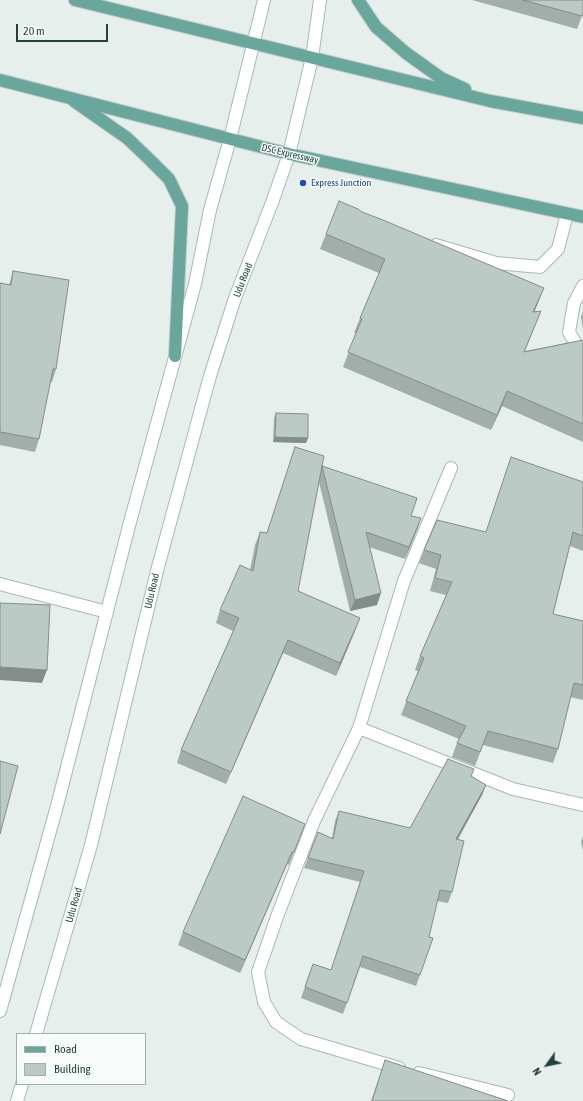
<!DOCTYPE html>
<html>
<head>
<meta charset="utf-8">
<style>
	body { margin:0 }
	#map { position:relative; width:583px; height:1101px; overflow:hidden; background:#e6efec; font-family:"Asap Condensed",sans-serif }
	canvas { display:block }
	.legend { position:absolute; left:16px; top:1033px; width:130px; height:52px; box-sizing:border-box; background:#f7fbf9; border:1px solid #a3b1ae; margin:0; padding:5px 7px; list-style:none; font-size:12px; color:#24423d }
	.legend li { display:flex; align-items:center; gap:8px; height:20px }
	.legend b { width:20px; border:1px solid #a3b1ae }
	.north { position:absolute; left:527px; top:1045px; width:40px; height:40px; -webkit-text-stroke:3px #f7fbf9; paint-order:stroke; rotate:237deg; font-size:11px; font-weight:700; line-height:16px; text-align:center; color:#24423d }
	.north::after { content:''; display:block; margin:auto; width:14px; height:18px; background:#24423d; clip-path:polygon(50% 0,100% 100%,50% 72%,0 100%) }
	.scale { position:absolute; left:16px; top:24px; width:92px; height:18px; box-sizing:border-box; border:2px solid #24423d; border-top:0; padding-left:5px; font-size:12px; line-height:14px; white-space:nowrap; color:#24423d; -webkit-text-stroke:3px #f7fbf9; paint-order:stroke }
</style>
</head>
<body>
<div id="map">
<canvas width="583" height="1101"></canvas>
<ul class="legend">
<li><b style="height:5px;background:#69a69b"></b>Road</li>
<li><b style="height:11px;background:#bbcac5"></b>Building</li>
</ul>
<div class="north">N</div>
<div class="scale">20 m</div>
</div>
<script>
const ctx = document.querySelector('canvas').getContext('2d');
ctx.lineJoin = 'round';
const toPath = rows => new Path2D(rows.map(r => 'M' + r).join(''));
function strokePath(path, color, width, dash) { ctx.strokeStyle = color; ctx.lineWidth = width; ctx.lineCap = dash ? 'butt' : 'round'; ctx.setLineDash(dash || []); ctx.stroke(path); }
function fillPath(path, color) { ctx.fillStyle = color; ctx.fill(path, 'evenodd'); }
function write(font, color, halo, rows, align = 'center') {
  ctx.font = font + ' "Asap Condensed",sans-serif'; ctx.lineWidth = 3; ctx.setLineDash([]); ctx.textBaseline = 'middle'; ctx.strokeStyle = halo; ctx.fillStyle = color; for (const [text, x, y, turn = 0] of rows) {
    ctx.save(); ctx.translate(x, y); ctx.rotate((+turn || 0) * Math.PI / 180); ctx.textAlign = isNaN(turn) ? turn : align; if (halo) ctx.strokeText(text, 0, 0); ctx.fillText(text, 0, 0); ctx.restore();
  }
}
const lane = toPath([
	[436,245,496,263,540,267,558,249,567,214],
	[583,286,574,303,569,332,577,346,583,350]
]);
const street = toPath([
	[0,584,107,612],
	[359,728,513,789,583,805],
	[399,1068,301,1039,276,1022,264,1002,258,972,278,914,314,821,359,728,404,581,451,468],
	[419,1073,508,1095]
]);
const secondary = toPath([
	[0,1011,57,806,130,522,195,284,210,210,230,139,264,0],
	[36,1034,91,845,158,567,210,376,235,298,273,200,289,154,312,58,320,0],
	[17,1101,22,1084]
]);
const primary = toPath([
	[75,0,490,101,583,118],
	[358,0,376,27,406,53,441,78,465,89],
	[0,80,289,154,583,217],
	[74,101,127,138,149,159,169,179,182,206,175,356]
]);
const wall = toPath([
	[472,0,583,0,582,16,577,29],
	[362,212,538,303,534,312,541,311,525,351,583,340,583,442,502,406,491,430,343,367,356,333,354,333,360,318,379,273,320,249,326,234],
	[13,271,56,369,52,382,50,381,39,439,35,452,0,445,0,283,9,285],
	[583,311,583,329,581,317],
	[276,413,308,438,306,443,273,442,274,418],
	[295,447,321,468,322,466,411,516,421,518,405,559,369,547,377,605,350,611,319,482,298,591,355,631,336,676,283,653,226,784,177,763,181,750,233,631,216,623,220,610,250,570,255,545,260,532,267,533],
	[583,482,583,551,570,546,553,614,583,621,583,700,570,697,558,749,553,763,483,745,475,766,452,757,457,743,459,739,401,715,418,671,415,670,420,656,446,595,430,591,436,569,419,563,424,550,485,532],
	[471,776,486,785,482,795,457,839,452,892,448,903,437,901,429,937,433,938,416,986,360,967,343,1014,301,998,313,964,331,970,360,882,304,868,318,832,332,838,335,821,339,811,410,828],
	[305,824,289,865,287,864,240,973,178,945,183,932],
	[583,836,583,851,581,842],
	[385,1060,508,1101,371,1101]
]);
const shadedWall = toPath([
	[544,288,538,303,528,327,533,312],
	[507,391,502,406,491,430,497,415],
	[275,437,308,438,306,443,273,442],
	[421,518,417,530,405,559,409,547],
	[381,593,377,605,350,611,355,600],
	[360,618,355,631,336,676,340,663],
	[288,640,283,653,226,784,231,772],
	[0,667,47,670,42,683,0,680],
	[486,785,482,795,452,850,456,839],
	[292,852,287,864,240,973,245,960]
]);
const building = toPath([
	[523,0,583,0,583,12,582,16,523,0],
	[339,201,358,209,362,212,383,220,544,288,533,312,541,311,524,352,583,340,583,424,507,391,497,415,348,352,362,319,360,318,385,259,326,234,339,201],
	[13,271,69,280,56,369,53,369,39,439,0,432,0,283,11,285,13,271],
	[276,413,308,414,308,438,275,437,276,413],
	[295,447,324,456,298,591,360,618,340,663,288,640,231,772,181,750,239,618,220,610,240,565,253,571,260,532,267,533,295,447],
	[511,457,583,482,583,536,573,532,553,614,583,621,583,685,574,683,558,749,488,731,480,752,457,743,466,726,406,701,424,658,420,656,452,582,435,578,441,555,424,550,437,520,486,532,511,457],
	[322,466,417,498,411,516,421,518,409,547,366,532,381,593,355,600,322,466],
	[0,603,50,605,47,670,0,667,0,603],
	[448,759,474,769,471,776,486,785,456,839,464,841,452,892,440,890,429,937,433,938,420,975,363,956,347,1003,305,987,313,964,331,970,364,871,308,858,318,832,333,839,339,811,410,828,448,759],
	[0,761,18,766,0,834,0,761],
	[243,796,305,824,294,852,292,852,245,960,183,932,243,796],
	[385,1060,508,1101,372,1101,385,1060]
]);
const markers = [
	[303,183,4,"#1a4fb4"]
];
const streetNames = [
	["DSC Expressway",290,154,13],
	["Udu Road",243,280,-69],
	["Udu Road",152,591,-77],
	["Udu Road",74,905,-74]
];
const transitNames = [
	["Express Junction",311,183]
];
strokePath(lane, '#a8b8b4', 14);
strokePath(street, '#a8b8b4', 14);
strokePath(secondary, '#a4bbb5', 14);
strokePath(primary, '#c2cac9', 14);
strokePath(lane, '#fff', 12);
strokePath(street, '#fff', 12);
strokePath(secondary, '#fff', 12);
strokePath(primary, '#69a69b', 12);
fillPath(wall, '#a1aea9');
fillPath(shadedWall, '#838d8a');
fillPath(building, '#bbcac5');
strokePath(building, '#838d8a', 1);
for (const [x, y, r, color] of markers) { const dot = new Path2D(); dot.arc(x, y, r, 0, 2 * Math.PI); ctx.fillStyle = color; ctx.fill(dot); strokePath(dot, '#f7fbf9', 1.5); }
write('10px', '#24423d', '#f7fbf9', streetNames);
write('10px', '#164399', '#f7fbf9', transitNames, 'left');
</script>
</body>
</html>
